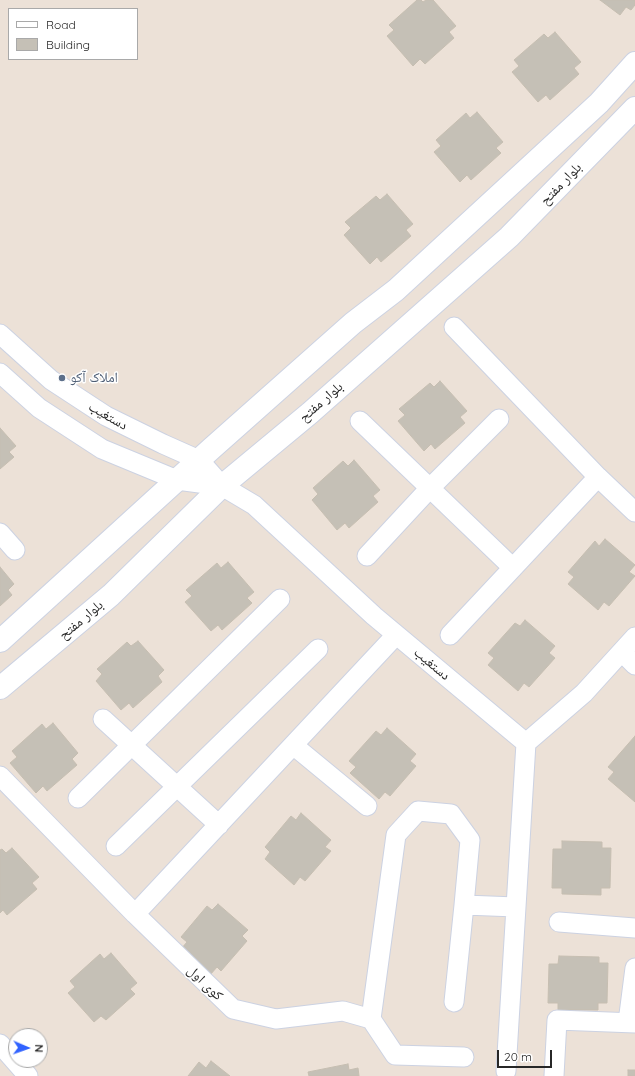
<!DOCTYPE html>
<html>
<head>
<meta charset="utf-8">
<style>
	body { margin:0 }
	#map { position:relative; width:635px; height:1076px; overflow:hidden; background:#ece1d7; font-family:Quicksand,sans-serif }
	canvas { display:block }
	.legend { position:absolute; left:8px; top:8px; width:130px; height:52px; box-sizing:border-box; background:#fff; border:1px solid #a9a9a9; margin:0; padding:5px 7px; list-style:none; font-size:12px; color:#272727 }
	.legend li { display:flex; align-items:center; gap:8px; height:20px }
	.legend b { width:20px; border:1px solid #a9a9a9 }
	.north { position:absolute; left:8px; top:1028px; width:40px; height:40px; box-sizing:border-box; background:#fff; border:1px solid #a9a9a9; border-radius:50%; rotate:92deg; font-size:11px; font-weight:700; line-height:16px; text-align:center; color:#272727 }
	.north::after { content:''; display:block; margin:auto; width:14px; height:18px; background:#3062ff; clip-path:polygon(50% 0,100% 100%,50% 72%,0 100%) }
	.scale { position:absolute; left:497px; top:1050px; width:55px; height:18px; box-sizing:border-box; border:2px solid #272727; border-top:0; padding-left:5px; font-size:12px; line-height:14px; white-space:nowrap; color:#272727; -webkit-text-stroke:3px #fff; paint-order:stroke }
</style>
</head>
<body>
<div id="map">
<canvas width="635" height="1076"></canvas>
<ul class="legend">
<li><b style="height:5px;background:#fff"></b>Road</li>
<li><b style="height:11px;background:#c5c0b6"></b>Building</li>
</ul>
<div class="north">N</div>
<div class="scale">20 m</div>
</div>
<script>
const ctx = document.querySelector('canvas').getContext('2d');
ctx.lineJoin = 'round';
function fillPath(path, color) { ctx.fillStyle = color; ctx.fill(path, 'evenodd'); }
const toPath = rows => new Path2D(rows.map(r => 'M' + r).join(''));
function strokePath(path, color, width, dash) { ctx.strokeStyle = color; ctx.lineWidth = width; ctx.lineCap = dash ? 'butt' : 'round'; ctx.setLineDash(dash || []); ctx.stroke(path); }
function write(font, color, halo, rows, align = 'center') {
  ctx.font = font + ' Quicksand,"Noto Naskh Arabic",sans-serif'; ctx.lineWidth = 3; ctx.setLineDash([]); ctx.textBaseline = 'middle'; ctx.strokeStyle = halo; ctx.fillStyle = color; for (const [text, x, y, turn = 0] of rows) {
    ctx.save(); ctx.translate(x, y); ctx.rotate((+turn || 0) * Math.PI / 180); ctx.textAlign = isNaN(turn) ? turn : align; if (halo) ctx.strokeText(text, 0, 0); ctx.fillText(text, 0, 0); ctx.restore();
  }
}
const building = toPath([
	[417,0,421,0,423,2,426,0,433,0,456,26,449,32,454,38,425,64,420,59,413,66,387,36,394,30,389,25,417,0],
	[600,0,635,0,635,5,631,10,626,7,620,15,600,0],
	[555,32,581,62,574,68,579,74,550,100,546,95,538,102,512,72,519,66,514,60,544,34,548,38,555,32],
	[477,112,503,142,496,148,501,153,471,180,467,175,460,182,434,152,441,146,436,140,466,113,470,118,477,112],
	[387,194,413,224,406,230,411,236,381,262,377,257,370,264,344,235,351,228,345,222,376,196,380,200,387,194],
	[440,381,467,411,460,417,465,423,435,449,431,444,424,451,398,421,405,415,399,409,430,383,434,387,440,381],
	[0,428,16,446,9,452,14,457,0,469,0,428],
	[354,460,380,490,373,496,378,502,349,528,345,523,337,530,312,500,318,494,313,488,343,461,348,466,354,460],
	[605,539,635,565,629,572,635,576,609,606,604,602,598,610,568,584,574,577,568,572,595,541,599,546,605,539],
	[228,562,254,592,247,598,252,603,222,630,218,625,211,631,185,602,192,596,186,590,217,563,221,568,228,562],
	[0,567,14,584,8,590,12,595,0,606,0,567],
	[525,620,555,646,549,653,555,658,529,687,524,683,518,691,488,665,494,658,488,653,515,623,520,626,525,620],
	[138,641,164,670,158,676,162,682,133,708,129,703,121,710,96,681,102,674,97,669,127,642,131,646,138,641],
	[53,723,78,753,72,759,77,765,47,791,43,786,36,793,10,763,17,757,12,751,42,724,46,729,53,723],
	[387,728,416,754,410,761,416,766,390,796,385,792,379,799,350,773,356,767,349,761,376,731,381,735,387,728],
	[635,736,635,802,608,779,614,772,608,767,635,736],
	[301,813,331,840,325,847,331,851,305,881,300,877,294,885,265,859,270,852,265,847,291,816,296,820,301,813],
	[562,841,602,842,602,848,611,848,610,888,601,888,601,895,562,894,562,888,552,888,553,849,562,849,562,841],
	[12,848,39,877,32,883,37,889,7,915,3,910,0,913,0,850,2,849,6,853,12,848],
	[218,904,248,930,242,936,247,941,221,971,217,967,210,975,181,949,187,942,181,937,207,906,212,910,218,904],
	[111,953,137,983,130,989,135,994,106,1020,101,1016,94,1022,68,993,75,987,70,981,100,954,104,959,111,953],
	[559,956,599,957,599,963,608,963,607,1003,598,1003,598,1010,558,1010,558,1003,548,1003,549,964,558,964,559,956],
	[211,1061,230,1076,188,1076,199,1062,206,1068,211,1061],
	[348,1064,349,1070,358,1068,359,1076,309,1076,308,1072,348,1064],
	[628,1070,635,1070,635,1076,628,1076,628,1070]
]);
const minor = toPath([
	[454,327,598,477,635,512],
	[0,334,51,380,106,416,163,444,199,460,222,486,177,480,102,449,39,408,0,373],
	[360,421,513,568],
	[222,486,254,505,374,616,526,743],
	[0,533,15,550],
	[367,556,430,488,499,419],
	[450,635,598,477],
	[622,652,635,665],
	[103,719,219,825],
	[526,743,584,693,635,637],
	[293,745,367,806],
	[0,776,135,914,233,1009,276,1019,343,1011,371,1019,395,1055,464,1057],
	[78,798,280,599],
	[116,846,318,649],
	[464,905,516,907],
	[135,914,396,635],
	[559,922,635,928],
	[371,1019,396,835,418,811,451,814,470,840,464,905,454,1002],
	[628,1022,635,968],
	[0,1044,28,1076],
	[506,1071,526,743],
	[554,1076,557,1020,635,1023]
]);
const tertiary = toPath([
	[0,641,211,449,353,323,396,290,599,103,635,63],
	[0,688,111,595,222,486,310,413,509,237,635,108]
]);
const markers = [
	[62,378,4,"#5c6f8a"]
];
const streetNames = [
	["بلوار مفتح",561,184,-46],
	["بلوار مفتح",321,402,-41],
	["دستغیب",108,416,30],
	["بلوار مفتح",81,620,-40],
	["دستغیب",432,664,40],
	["کوی اول",205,983,44]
];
const serviceNames = [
	["املاک آکو",70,378]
];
fillPath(building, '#c5c0b6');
strokePath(building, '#c6beb1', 1);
strokePath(minor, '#ccd2e2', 21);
strokePath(tertiary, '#ccd2e2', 24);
strokePath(minor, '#fff', 19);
strokePath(tertiary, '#fff', 22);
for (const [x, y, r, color] of markers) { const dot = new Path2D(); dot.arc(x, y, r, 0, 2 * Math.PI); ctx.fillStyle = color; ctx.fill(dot); strokePath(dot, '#fff', 1.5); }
write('14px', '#272727', '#fff', streetNames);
write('14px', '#4e5e75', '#fff', serviceNames, 'left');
</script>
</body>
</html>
